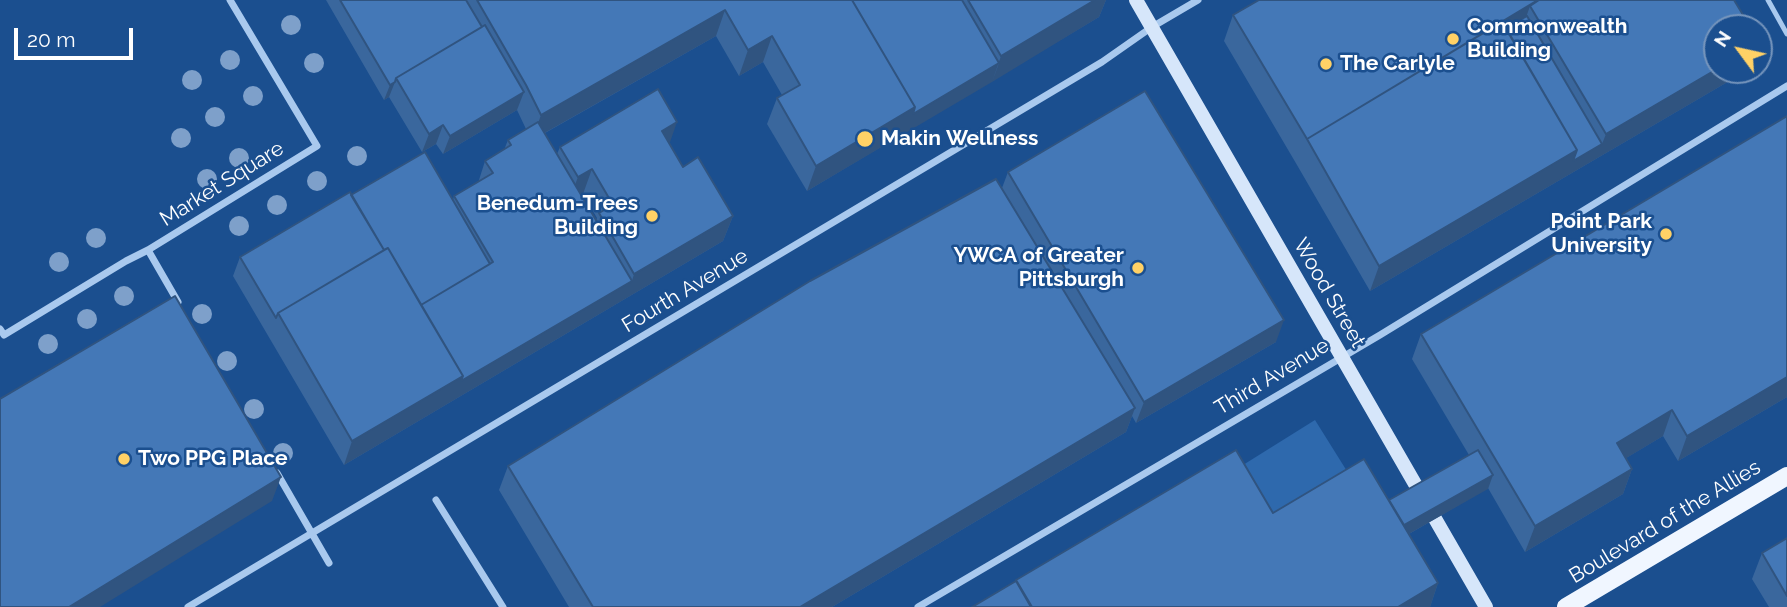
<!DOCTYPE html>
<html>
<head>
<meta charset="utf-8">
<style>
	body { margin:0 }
	#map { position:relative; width:1787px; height:607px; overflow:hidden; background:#1b4f8f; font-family:Raleway,sans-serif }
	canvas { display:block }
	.north { position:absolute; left:1703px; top:14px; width:70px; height:70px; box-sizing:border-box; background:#1b4f8f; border:2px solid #7695bc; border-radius:50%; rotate:303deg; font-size:19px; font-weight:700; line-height:28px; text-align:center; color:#fff }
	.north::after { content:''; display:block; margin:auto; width:24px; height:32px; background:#ffd166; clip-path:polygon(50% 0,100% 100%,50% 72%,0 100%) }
	.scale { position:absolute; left:14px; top:28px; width:119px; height:32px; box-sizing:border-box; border:4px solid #fff; border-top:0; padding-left:9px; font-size:21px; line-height:24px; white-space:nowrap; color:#fff; -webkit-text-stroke:5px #1b4f8f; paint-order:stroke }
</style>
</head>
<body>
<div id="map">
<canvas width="1787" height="607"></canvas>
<div class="north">N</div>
<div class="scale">20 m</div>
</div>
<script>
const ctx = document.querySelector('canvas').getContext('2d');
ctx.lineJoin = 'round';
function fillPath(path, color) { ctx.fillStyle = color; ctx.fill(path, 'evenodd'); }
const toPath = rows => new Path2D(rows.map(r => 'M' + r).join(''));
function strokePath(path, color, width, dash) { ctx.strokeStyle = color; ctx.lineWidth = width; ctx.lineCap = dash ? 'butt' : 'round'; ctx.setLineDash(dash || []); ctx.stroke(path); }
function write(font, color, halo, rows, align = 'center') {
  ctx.font = font + ' Raleway,sans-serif'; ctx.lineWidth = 5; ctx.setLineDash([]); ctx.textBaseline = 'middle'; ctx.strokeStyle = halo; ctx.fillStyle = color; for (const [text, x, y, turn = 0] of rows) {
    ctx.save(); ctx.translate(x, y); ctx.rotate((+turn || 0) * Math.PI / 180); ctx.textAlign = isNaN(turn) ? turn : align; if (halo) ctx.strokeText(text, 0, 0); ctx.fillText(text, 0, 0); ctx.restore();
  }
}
const green = toPath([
	[1315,420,1355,484,1264,538,1227,475]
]);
const lane = toPath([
	[1768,0,1787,34]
]);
const street = toPath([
	[148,250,178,302],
	[0,329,4,335,126,261,148,250,317,146,230,0],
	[277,473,329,563],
	[436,500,503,607],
	[188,607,1102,62,1152,27,1198,0],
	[918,607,1380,335,1787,86]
]);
const secondary = toPath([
	[1136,0,1486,607]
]);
const primary = toPath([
	[1566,607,1787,476]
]);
const trees = [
	[291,25],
	[230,60],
	[314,63],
	[192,80],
	[253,96],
	[215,117],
	[181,138],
	[357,156],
	[239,158],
	[207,179],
	[317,181],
	[277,205],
	[239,226],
	[96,238],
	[59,262],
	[124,296],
	[202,314],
	[87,319],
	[48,344],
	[227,361],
	[254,409],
	[283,453]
];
const wall = toPath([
	[326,0,1106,0,1099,17,807,191,767,124,777,98,782,95,763,62,739,76,716,36,545,133,557,154,560,147,669,144,683,167,733,216,723,241,344,465,233,276,240,257,351,195,453,200,454,196,480,181,479,180,485,161,504,150,508,140,526,129,517,110,443,154,436,144,422,152,389,97,384,100],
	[583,194,597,218,596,220,581,195],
	[1734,0,1748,70,1370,291,1297,165,1224,41,1233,15],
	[1787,116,1787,397,1678,461,1663,436,1626,458,1632,469,1623,494,1525,552,1488,488,1409,534,1438,583,1430,607,972,607,1273,513,1389,500,1469,455,1412,359,1421,334],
	[1008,172,1276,342,1136,423,1132,416,1126,432,832,607,569,607,499,490,508,466,1002,188],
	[1787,538,1787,607,1769,607,1752,579,1762,553]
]);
const shadedWall = toPath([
	[1095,0,1106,0,1099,17,992,82,1001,56],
	[1538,0,1530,6,1522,29,1307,139],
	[725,10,716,36,532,140,541,115],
	[772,36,763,62,739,76,748,50],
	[999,63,992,82,807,191,816,166,915,107],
	[1717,69,1717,70,1748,70,1370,291,1379,266,1577,150,1602,144,1606,134],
	[395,82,389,97,384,100,390,85],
	[524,92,517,110,443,154,450,136],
	[677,122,668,148,662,131],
	[443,125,436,144,422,152,429,134],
	[592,169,583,194,568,203,578,177],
	[733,216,723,241,344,465,352,441,463,376,632,281,634,274],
	[1284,320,1276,342,1136,423,1144,402],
	[1787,377,1787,397,1678,461,1687,436],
	[1135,408,1126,432,832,607,800,607],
	[1672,410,1663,436,1608,469,1617,443],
	[1632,469,1623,494,1525,552,1535,526],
	[1493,475,1488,489,1391,544,1396,530],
	[281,477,272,501,100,607,69,607],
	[1438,583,1430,607,1398,607]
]);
const building = toPath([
	[340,0,466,0,482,27,396,78,395,82,390,85,340,0],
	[477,0,852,0,915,107,816,166,777,98,800,85,772,36,748,50,725,10,541,115,526,85,477,0],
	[852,0,962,0,999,63,913,114,915,107,852,0],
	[968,0,1095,0,1001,56,968,0],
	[1259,0,1538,0,1307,139,1233,15,1259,0],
	[1539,0,1734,0,1751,28,1717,28,1717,69,1606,134,1530,6,1539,0],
	[1527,16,1602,144,1573,161,1577,150,1506,28,1527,16],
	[1502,22,1577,150,1379,266,1307,139,1502,22],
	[485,25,524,92,450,136,443,125,429,134,396,78,485,25],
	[658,89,677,122,662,131,683,167,698,157,733,216,634,274,599,213,613,205,592,169,578,177,560,147,658,89],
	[1145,91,1284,320,1144,402,1008,172,1145,91],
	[1787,116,1787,377,1687,436,1672,410,1617,443,1632,469,1535,526,1421,334,1787,116],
	[538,122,632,281,461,381,463,376,421,305,493,262,454,196,493,173,485,161,511,145,508,140,538,122],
	[425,152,490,264,421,305,388,248,384,250,351,195,425,152],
	[996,179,1135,408,800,607,593,607,508,466,810,281,996,179],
	[350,192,384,250,278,313,276,318,240,257,350,192],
	[388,248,463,376,352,441,278,313,388,248],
	[175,296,281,477,69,607,0,607,0,399,175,296],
	[1236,450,1273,513,1364,459,1438,583,1398,607,1032,607,1016,580,1236,450],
	[1478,450,1493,475,1404,525,1389,500,1478,450],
	[1787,538,1787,596,1762,553,1787,538],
	[1016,581,1031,607,972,607,1016,581]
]);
const markers = [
	[1453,39,7,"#ffd166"],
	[1326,64,7,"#ffd166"],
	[865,139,9,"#ffd166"],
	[652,216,7,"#ffd166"],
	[1666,234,7,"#ffd166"],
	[1138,268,7,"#ffd166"],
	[124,459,7,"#ffd166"]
];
const poiNames = [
	["Commonwealth",1467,27],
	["Building",1467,51],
	["The Carlyle",1340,64],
	["Makin Wellness",881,139],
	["Benedum-Trees",638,204,"right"],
	["Building",638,228,"right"],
	["Point Park",1652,222,"right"],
	["University",1652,246,"right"],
	["YWCA of Greater",1124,256,"right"],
	["Pittsburgh",1124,280,"right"],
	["Two PPG Place",138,459]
];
const streetNames = [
	["Market Square",222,184,-32],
	["Fourth Avenue",685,291,-31],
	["Wood Street",1329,293,60],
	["Third Avenue",1272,377,-31],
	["Boulevard of the Allies",1665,522,-31]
];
fillPath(green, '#2e69ad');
strokePath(lane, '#a9c9ee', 5);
strokePath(street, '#a9c9ee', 7);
strokePath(secondary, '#d6e6fa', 14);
strokePath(primary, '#f0f6ff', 18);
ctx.fillStyle = '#7ea0ca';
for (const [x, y] of trees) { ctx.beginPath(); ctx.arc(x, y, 10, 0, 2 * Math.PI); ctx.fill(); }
fillPath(wall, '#3a679d');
fillPath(shadedWall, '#305480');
fillPath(building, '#4478b7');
strokePath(building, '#305480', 2);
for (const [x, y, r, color] of markers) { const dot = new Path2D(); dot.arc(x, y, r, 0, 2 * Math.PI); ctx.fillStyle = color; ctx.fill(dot); strokePath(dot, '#1b4f8f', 2.5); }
write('bold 21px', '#fff', '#1b4f8f', poiNames, 'left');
write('21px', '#fff', '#1b4f8f', streetNames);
</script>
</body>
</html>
